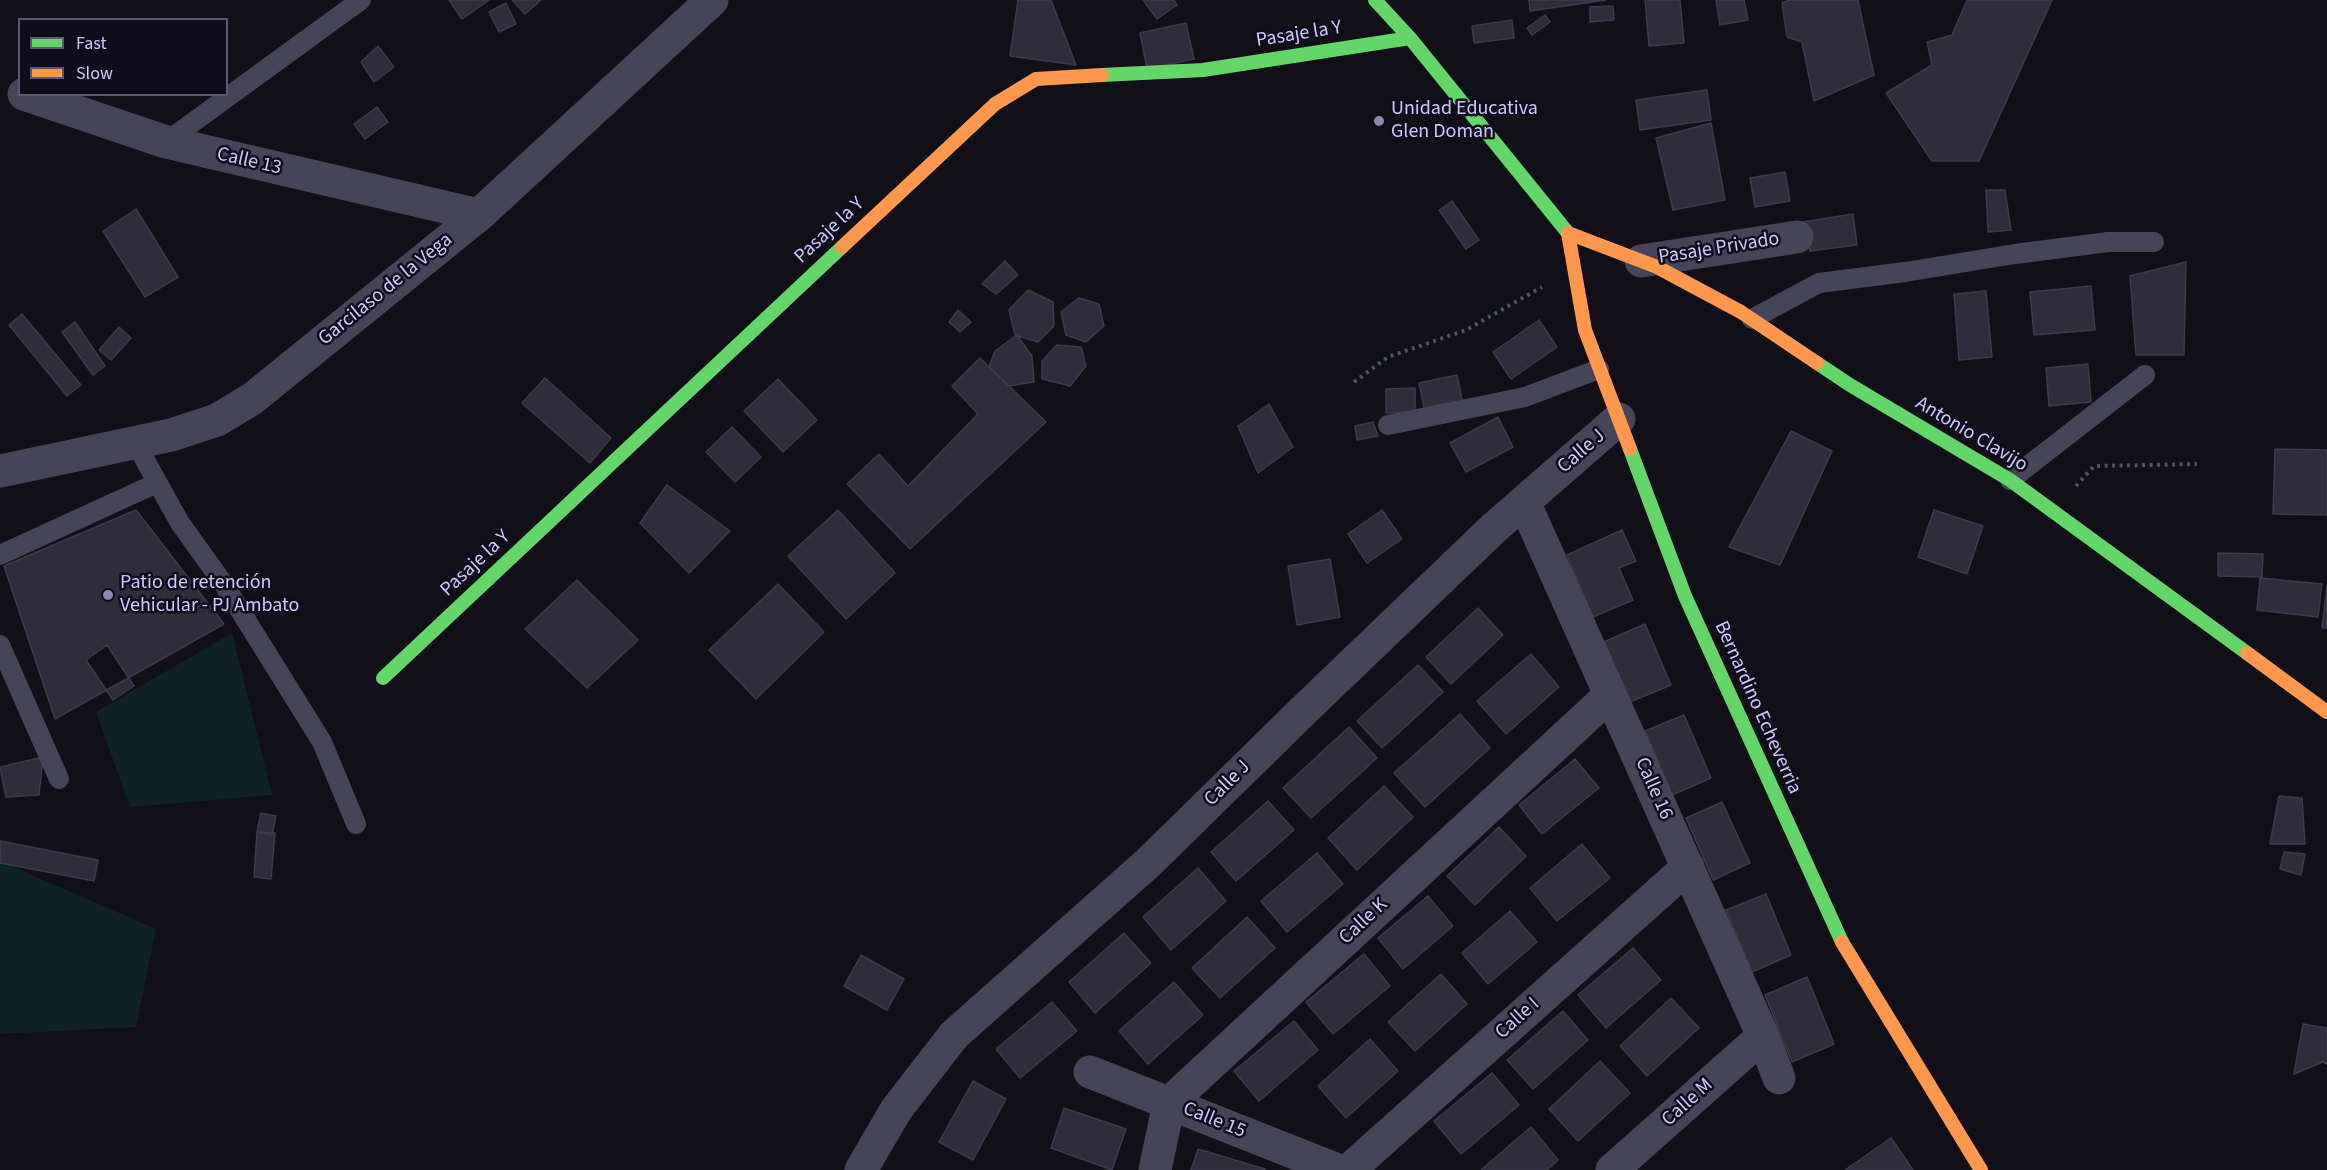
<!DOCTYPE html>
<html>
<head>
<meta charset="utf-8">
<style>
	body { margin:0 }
	#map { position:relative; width:2327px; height:1170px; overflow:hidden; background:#111018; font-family:"Source Sans 3",sans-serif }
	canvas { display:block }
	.legend { position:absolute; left:18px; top:18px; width:210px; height:78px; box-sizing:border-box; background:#0f0c1b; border:2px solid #5c5775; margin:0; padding:8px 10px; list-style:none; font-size:18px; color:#d0c8fd }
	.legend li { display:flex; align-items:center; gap:12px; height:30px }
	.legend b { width:30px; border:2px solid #5c5775 }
</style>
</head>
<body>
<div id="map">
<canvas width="2327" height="1170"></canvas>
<ul class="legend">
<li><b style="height:8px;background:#63d668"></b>Fast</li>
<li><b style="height:8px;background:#ff974d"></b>Slow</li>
</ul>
</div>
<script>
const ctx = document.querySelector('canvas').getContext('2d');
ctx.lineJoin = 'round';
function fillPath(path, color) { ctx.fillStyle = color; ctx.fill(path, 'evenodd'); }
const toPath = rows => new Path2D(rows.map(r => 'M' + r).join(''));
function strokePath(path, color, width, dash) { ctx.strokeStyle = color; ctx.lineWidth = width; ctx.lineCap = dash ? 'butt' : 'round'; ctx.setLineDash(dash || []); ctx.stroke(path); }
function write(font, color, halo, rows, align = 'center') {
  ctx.font = font + ' "Source Sans 3",sans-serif'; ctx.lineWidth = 5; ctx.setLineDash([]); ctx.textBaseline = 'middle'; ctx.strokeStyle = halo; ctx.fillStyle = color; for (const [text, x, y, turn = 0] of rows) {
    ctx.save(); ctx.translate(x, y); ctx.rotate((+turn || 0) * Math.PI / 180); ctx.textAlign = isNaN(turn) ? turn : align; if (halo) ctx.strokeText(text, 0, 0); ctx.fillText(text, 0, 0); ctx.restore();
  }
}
const green = toPath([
	[232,633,272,795,130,807,96,712],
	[0,861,156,929,136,1027,0,1034]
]);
const building = toPath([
	[449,0,489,0,462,19,449,0],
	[512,0,541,0,525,14,512,0],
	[1018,0,1051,0,1076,65,1010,56,1018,0],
	[1143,0,1174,0,1177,5,1157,19,1143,0],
	[1529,0,1606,0,1530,11,1529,0],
	[1645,0,1680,0,1684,43,1649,46,1645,0],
	[1716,0,1744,0,1748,20,1720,25,1716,0],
	[1789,0,1858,0,1874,75,1814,101,1802,42,1787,37,1782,3,1789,0],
	[1967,0,2052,0,1979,161,1932,161,1886,93,1932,65,1927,42,1952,35,1967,0],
	[506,3,516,24,499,32,489,12,506,3],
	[1613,6,1614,20,1590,22,1590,7,1613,6],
	[1545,15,1550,22,1532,35,1527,28,1545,15],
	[1512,20,1514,38,1474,43,1472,26,1512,20],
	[1186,23,1194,59,1147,69,1140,33,1186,23],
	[378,46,394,67,374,82,361,62,378,46],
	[1707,90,1711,120,1640,130,1636,100,1707,90],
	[377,107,388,122,365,139,354,124,377,107],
	[1711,123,1725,200,1673,210,1656,138,1711,123],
	[1785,172,1790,201,1755,207,1750,178,1785,172],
	[1986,190,2005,190,2011,230,1988,232,1986,190],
	[1452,201,1479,240,1466,249,1439,210,1452,201],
	[136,209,178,277,145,297,103,231,136,209],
	[1853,214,1857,245,1810,251,1803,222,1853,214],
	[1005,261,1018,275,996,294,982,284,1005,261],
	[2186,262,2184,355,2136,355,2130,276,2186,262],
	[2091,286,2095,330,2034,335,2030,292,2091,286],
	[1028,290,1053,302,1054,326,1038,342,1015,335,1009,310,1028,290],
	[1986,291,1992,357,1959,360,1954,294,1986,291],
	[1079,298,1099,304,1104,326,1086,342,1066,335,1061,312,1079,298],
	[958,310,971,322,960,332,949,322,958,310],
	[22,314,81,385,67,396,9,325,22,314],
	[1539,320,1557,347,1511,379,1493,352,1539,320],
	[75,322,105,366,93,375,62,332,75,322],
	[119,327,131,338,111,360,99,350,119,327],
	[1017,335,1032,356,1034,382,1009,386,989,367,995,351,1017,335],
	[1057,345,1081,347,1086,366,1070,386,1042,379,1042,361,1057,345],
	[980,358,1046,422,910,549,847,484,879,454,908,486,978,414,952,386,980,358],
	[2088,364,2091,402,2049,406,2046,368,2088,364],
	[1457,375,1463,404,1425,412,1419,383,1457,375],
	[545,378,611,438,590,463,522,403,545,378],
	[778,379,817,420,783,452,744,411,778,379],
	[1415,388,1415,412,1386,413,1386,389,1415,388],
	[1269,404,1293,447,1258,473,1238,426,1269,404],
	[1498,417,1513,447,1466,472,1450,443,1498,417],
	[1373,422,1378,436,1357,440,1355,426,1373,422],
	[732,427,761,457,735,482,706,452,732,427],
	[1791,431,1832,451,1780,565,1729,547,1791,431],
	[2275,449,2327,450,2327,515,2273,514,2275,449],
	[667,485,730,531,689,573,640,523,667,485],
	[136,510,224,624,55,719,4,566,136,510],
	[838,510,895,573,846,619,788,556,838,510],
	[1382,510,1402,539,1367,563,1348,534,1382,510],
	[1934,510,1983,526,1967,574,1918,557,1934,510],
	[1622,530,1636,561,1619,568,1633,600,1593,617,1567,555,1622,530],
	[2218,553,2263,554,2262,577,2218,576,2218,553],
	[1330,559,1340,617,1297,625,1288,566,1330,559],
	[2260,578,2322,584,2318,617,2257,610,2260,578],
	[577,580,638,640,587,688,525,629,577,580],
	[778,584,824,632,756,699,709,650,778,584],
	[2327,585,2327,628,2322,628,2327,585],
	[1478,608,1503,635,1451,684,1426,657,1478,608],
	[1645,624,1671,685,1630,702,1604,642,1645,624],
	[107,645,134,686,113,700,86,660,107,645],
	[1531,654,1559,687,1506,734,1477,701,1531,654],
	[1418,665,1443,692,1382,748,1357,721,1418,665],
	[1460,714,1490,748,1425,807,1394,773,1460,714],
	[1684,715,1711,778,1672,795,1645,731,1684,715],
	[1349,727,1377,758,1311,818,1283,788,1349,727],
	[43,757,39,795,6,797,0,767,43,757],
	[1575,759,1599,788,1542,834,1519,805,1575,759],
	[1384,786,1413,817,1357,870,1328,838,1384,786],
	[2279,796,2302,798,2305,844,2270,844,2279,796],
	[1268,801,1294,830,1236,881,1211,852,1268,801],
	[1722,802,1750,863,1713,880,1686,818,1722,802],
	[261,813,276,816,272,835,257,832,261,813],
	[1499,827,1526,856,1475,905,1447,876,1499,827],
	[257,832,275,833,271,879,254,877,257,832],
	[0,841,98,860,94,881,0,863,0,841],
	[1582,844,1610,878,1557,921,1530,888,1582,844],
	[2284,852,2305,854,2301,875,2280,869,2284,852],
	[1317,853,1343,884,1287,932,1261,901,1317,853],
	[1198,868,1226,901,1171,950,1143,917,1198,868],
	[1766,894,1791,955,1752,972,1726,910,1766,894],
	[1428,896,1453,926,1403,969,1378,938,1428,896],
	[1510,911,1537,942,1488,984,1462,953,1510,911],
	[1247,917,1275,948,1220,998,1192,968,1247,917],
	[1124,933,1151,963,1095,1013,1069,982,1124,933],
	[1633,948,1661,980,1606,1028,1578,995,1633,948],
	[1364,954,1390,986,1333,1034,1306,1002,1364,954],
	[861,955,904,979,887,1010,844,986,861,955],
	[1441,974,1467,1004,1415,1051,1388,1022,1441,974],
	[1807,977,1834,1044,1792,1062,1765,995,1807,977],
	[1174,982,1203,1015,1148,1064,1119,1031,1174,982],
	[1671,998,1699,1028,1647,1076,1620,1046,1671,998],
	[1052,1002,1077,1031,1020,1078,996,1049,1052,1002],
	[1563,1011,1588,1040,1533,1089,1507,1060,1563,1011],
	[1294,1021,1318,1050,1259,1101,1234,1071,1294,1021],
	[2303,1024,2327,1028,2327,1064,2323,1062,2294,1074,2303,1024],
	[1370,1039,1398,1071,1346,1118,1318,1086,1370,1039],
	[1600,1061,1630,1093,1578,1141,1549,1109,1600,1061],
	[1492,1073,1519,1105,1461,1154,1434,1121,1492,1073],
	[973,1081,1006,1099,973,1160,939,1142,973,1081],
	[1064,1108,1126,1129,1112,1170,1051,1148,1064,1108],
	[1531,1127,1558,1160,1547,1170,1481,1170,1531,1127],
	[1891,1138,1913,1170,1845,1170,1891,1138],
	[1198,1149,1265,1169,1265,1170,1191,1170,1198,1149]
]);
const path = toPath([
	[1354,382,1388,357,1466,330,1542,287],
	[2076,486,2094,466,2197,464]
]);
const lane = toPath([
	[166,142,361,0],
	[1752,319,1819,283,1905,272,2015,254,2108,242,2154,242],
	[1388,425,1525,397,1599,369],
	[136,444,180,523,223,583,322,742,356,824],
	[2010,480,2145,375],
	[0,555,157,483],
	[0,645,59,779]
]);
const street = toPath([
	[24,94,166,142,479,215],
	[1641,261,1797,237],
	[0,471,171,435,217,420,252,399,479,215,712,0],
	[1524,502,1763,1036,1779,1078],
	[1090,1072,1338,1170],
	[861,1170,896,1110,954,1035,1148,863,1305,709,1494,528,1619,419],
	[1155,1170,1169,1103,1610,695],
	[1349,1170,1688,867],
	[1612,1170,1763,1036]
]);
const fast = toPath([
	[1375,0,1410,38,1568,233],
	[1102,75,1203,70,1410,38],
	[1817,363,1850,385,2010,480,2247,653],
	[1630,449,1685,596,1842,942],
	[383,678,842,247]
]);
const slow = toPath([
	[1568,233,1585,330,1630,449],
	[1568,233,1657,267,1741,312,1817,363],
	[842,247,995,104,1036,79,1102,75],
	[2247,653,2327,712],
	[1842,942,1981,1170]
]);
const markers = [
	[1379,121,6,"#8d88ad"],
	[108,595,6,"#8d88ad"]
];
const streetNames = [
	["Pasaje la Y",1299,35,-9],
	["Calle 13",249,162,13],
	["Pasaje la Y",830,231,-43],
	["Pasaje Privado",1719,249,-9],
	["Garcilaso de la Vega",386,290,-39],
	["Antonio Clavijo",1971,435,31],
	["Calle J",1582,452,-41],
	["Pasaje la Y",476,564,-43],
	["Bernardino Echeverria",1757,708,66],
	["Calle J",1228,784,-45],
	["Calle 16",1653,789,66],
	["Calle K",1364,922,-43],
	["Calle I",1518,1019,-42],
	["Calle M",1688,1103,-42],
	["Calle 15",1214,1121,22]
];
const poiNames = [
	["Unidad Educativa",1391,110],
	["Glen Doman",1391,133],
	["Patio de retención",120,584],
	["Vehicular - PJ Ambato",120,607]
];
fillPath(green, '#0f2223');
fillPath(building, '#2f2c3b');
strokePath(building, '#3c3a4c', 1.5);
strokePath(path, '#495763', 4, [3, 4.5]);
strokePath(lane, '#464459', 20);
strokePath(street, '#464459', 33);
strokePath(fast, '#63d668', 14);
strokePath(slow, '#ff974d', 14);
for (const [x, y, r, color] of markers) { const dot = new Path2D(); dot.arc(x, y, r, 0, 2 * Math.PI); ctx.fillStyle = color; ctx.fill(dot); strokePath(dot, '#0f0c1b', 2); }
write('20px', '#d0c8fd', '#0f0c1b', streetNames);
write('20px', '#d0c8fd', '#0f0c1b', poiNames, 'left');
</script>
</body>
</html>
